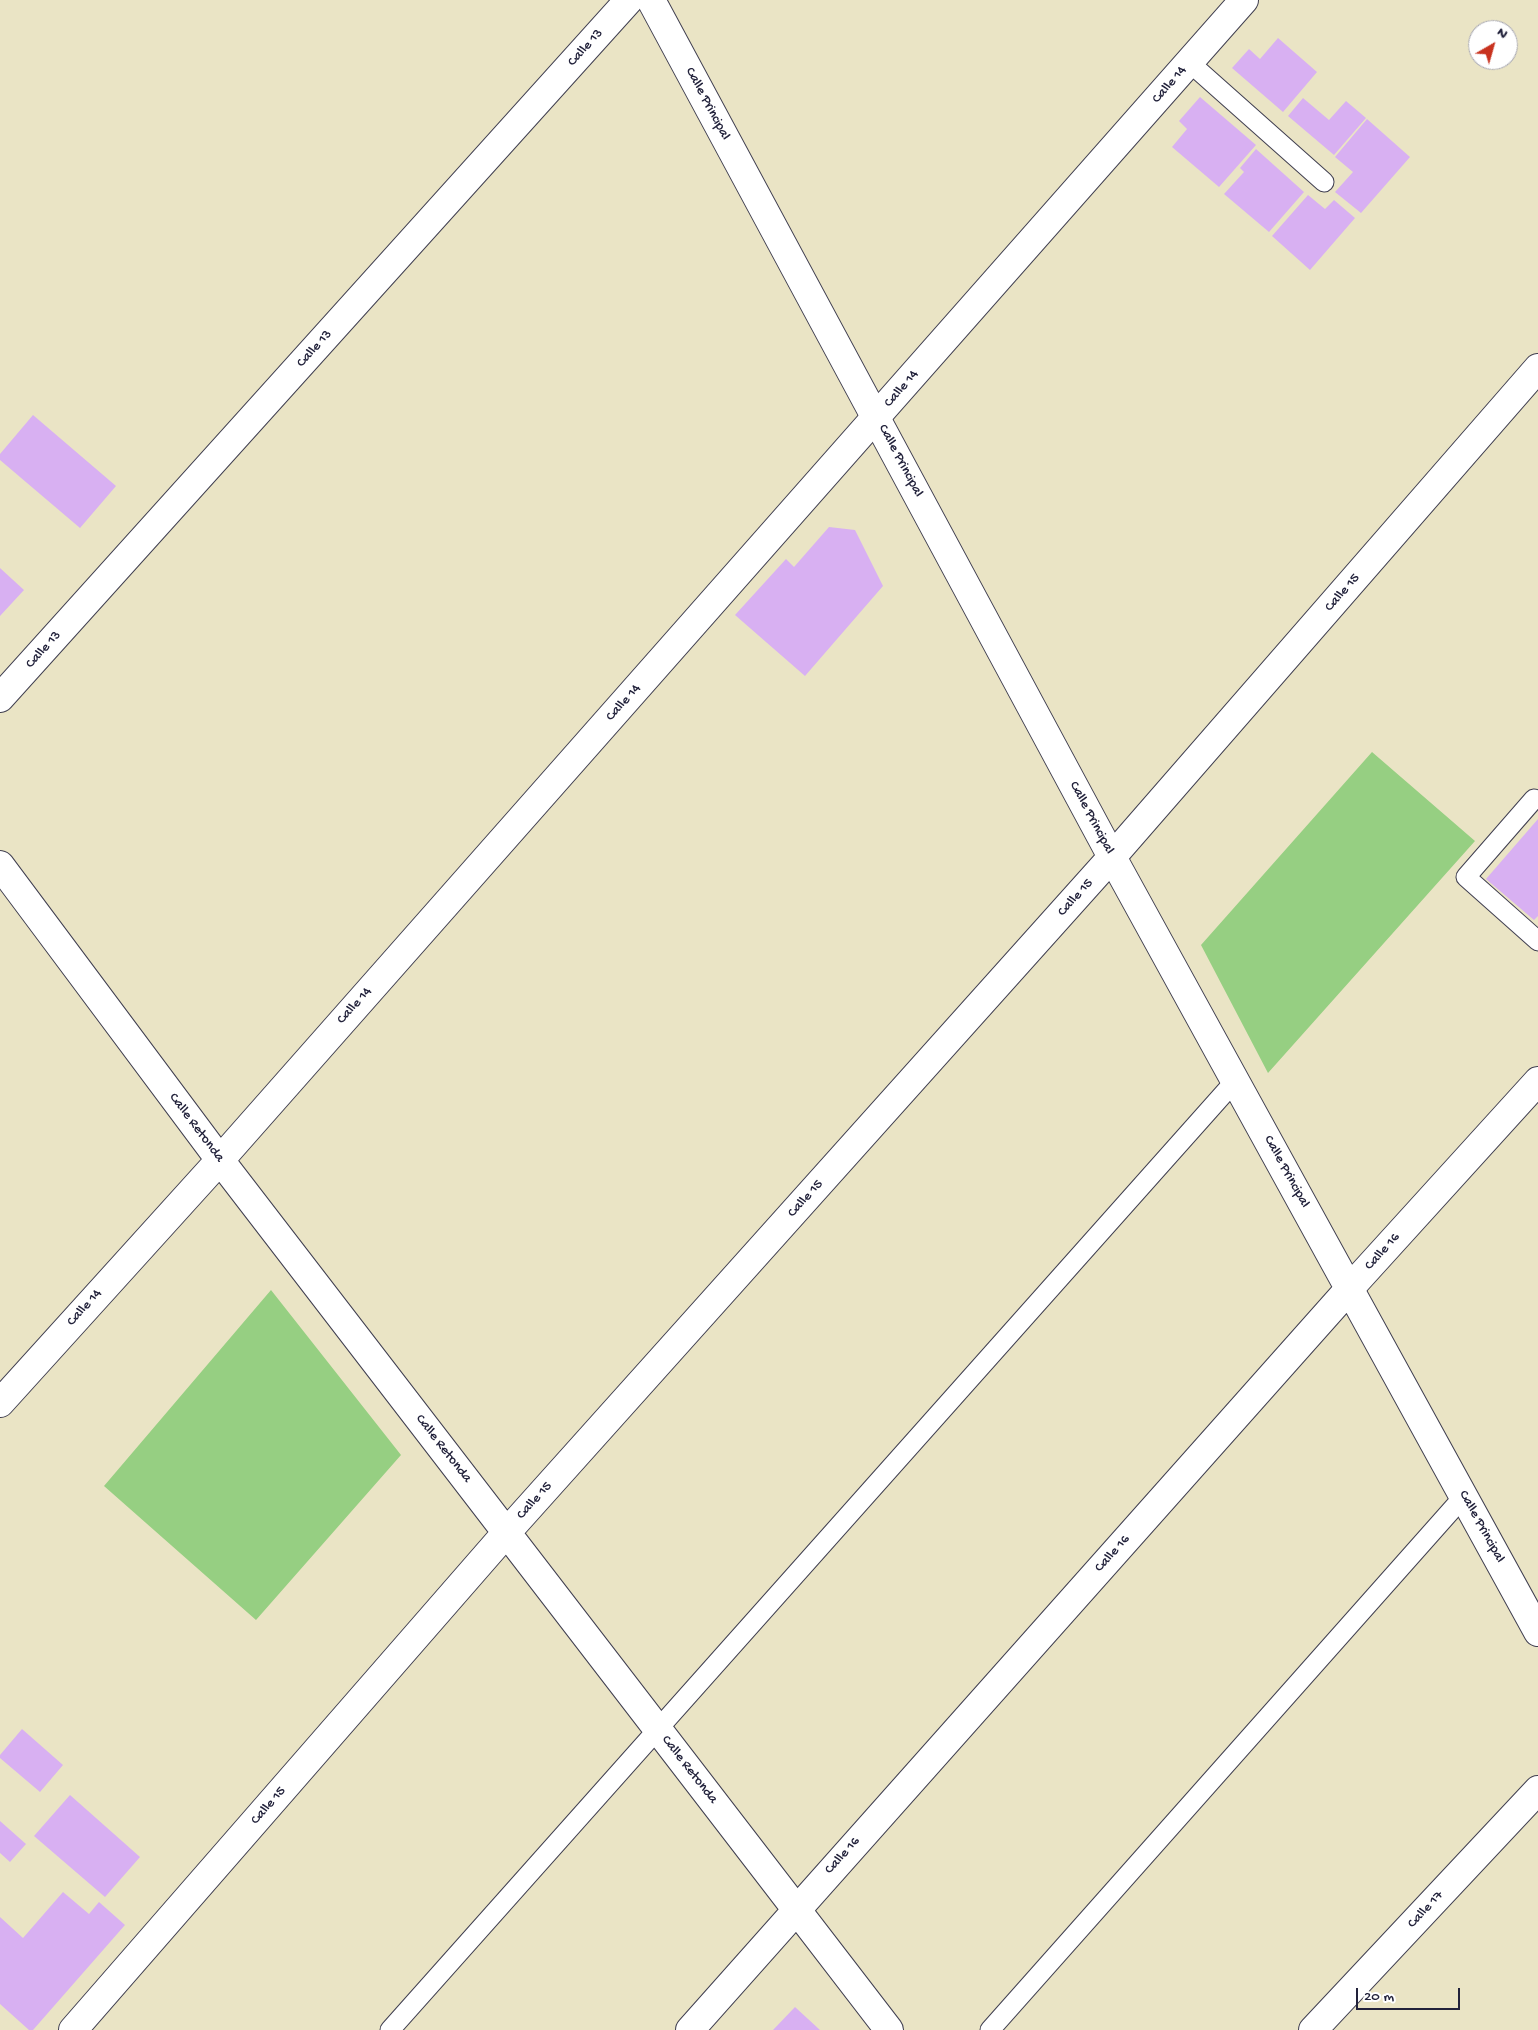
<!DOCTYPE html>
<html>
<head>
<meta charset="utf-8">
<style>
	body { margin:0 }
	#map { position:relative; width:1538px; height:2030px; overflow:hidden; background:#eae4c5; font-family:"Gochi Hand",sans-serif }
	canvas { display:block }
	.north { position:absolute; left:1468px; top:20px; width:50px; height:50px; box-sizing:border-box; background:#fff; border:1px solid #a7a7b1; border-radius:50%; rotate:38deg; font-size:14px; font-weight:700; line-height:20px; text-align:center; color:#22223b }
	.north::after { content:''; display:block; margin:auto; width:18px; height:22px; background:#c8321e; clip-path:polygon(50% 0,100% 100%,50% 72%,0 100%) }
	.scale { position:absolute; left:1356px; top:1988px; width:104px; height:22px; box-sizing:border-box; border:2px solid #22223b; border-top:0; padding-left:6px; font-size:15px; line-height:18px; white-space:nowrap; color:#22223b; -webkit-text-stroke:4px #fff; paint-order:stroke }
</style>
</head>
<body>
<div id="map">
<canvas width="1538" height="2030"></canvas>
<div class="north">N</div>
<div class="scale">20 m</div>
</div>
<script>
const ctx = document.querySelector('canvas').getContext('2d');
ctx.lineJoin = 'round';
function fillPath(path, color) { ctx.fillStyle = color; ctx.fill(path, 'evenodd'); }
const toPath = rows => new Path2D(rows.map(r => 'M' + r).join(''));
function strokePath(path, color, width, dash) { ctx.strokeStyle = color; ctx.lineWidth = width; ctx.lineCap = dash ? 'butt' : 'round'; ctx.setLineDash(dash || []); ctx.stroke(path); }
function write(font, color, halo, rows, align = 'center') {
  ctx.font = font + ' "Gochi Hand",sans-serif'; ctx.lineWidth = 5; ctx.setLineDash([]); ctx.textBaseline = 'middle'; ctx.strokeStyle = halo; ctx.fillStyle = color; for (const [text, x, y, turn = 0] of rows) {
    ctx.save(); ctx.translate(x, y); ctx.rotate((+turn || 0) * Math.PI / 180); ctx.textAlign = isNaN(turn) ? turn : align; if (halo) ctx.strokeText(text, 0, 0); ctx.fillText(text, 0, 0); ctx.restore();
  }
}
const green = toPath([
	[1372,752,1475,841,1268,1073,1201,945],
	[271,1290,401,1455,256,1620,104,1486]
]);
const building = toPath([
	[1278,38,1317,72,1283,112,1232,68,1249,49,1260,59],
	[1200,97,1256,145,1219,187,1172,147,1187,129,1179,121],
	[1303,98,1329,120,1346,101,1366,118,1334,155,1288,116],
	[1367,119,1410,157,1361,213,1335,192,1353,172,1335,157],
	[1256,149,1304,192,1269,232,1224,194,1244,172,1240,168],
	[1308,195,1325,209,1334,200,1355,218,1310,270,1272,236],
	[33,415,116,486,80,528,0,460,0,454],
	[829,527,855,530,883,586,805,676,735,615,786,559,794,567],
	[0,568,24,590,0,616],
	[1538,819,1538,916,1534,920,1486,879],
	[22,1729,63,1765,40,1792,0,1758,0,1755],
	[70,1795,140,1857,105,1897,34,1836],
	[0,1821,26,1844,10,1862,0,1853],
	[63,1892,89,1914,99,1902,125,1925,33,2030,29,2030,0,2004,0,1917,23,1938],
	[795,2007,820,2030,773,2030]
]);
const service = toPath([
	[1189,62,1324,182],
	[1534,799,1466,877,1538,941],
	[390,2030,1235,1081],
	[990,2030,1464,1496]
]);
const minor = toPath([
	[0,698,629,0],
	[0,865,220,1160,796,1909],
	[1350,1288,1538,1081],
	[0,1403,220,1160,1244,0],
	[73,2030,507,1532,1112,857,1538,368]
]);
const tertiary = toPath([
	[651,0,1112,857,1538,1632],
	[796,1909,889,2030],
	[690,2030,1350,1288],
	[1313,2030,1538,1790]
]);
const streetNames = [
	["Calle 13",586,48,-48],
	["Calle 14",1170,85,-49],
	["Calle Principal",707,104,62],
	["Calle 13",315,349,-48],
	["Calle 14",902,389,-49],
	["Calle Principal",900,461,62],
	["Calle 15",1343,593,-49],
	["Calle 13",44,650,-48],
	["Calle 14",624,703,-48],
	["Calle Principal",1091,818,62],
	["Calle 15",1076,898,-48],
	["Calle 14",355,1006,-48],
	["Calle Retonda",196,1128,53],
	["Calle Principal",1286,1172,61],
	["Calle 15",806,1199,-48],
	["Calle 16",1383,1252,-48],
	["Calle 14",85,1308,-48],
	["Calle Retonda",443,1449,52],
	["Calle 15",535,1501,-48],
	["Calle Principal",1481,1527,61],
	["Calle 16",1113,1554,-48],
	["Calle Retonda",689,1770,52],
	["Calle 15",269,1806,-49],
	["Calle 16",843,1856,-48],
	["Calle 17",1426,1910,-47]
];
fillPath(green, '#96cf82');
fillPath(building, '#d8b0f2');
strokePath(service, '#403f50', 21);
strokePath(minor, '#403f50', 30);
strokePath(tertiary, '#403f50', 30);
strokePath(service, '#fff', 19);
strokePath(minor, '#fff', 28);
strokePath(tertiary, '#fff', 28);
write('14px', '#22223b', '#fff', streetNames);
</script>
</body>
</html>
